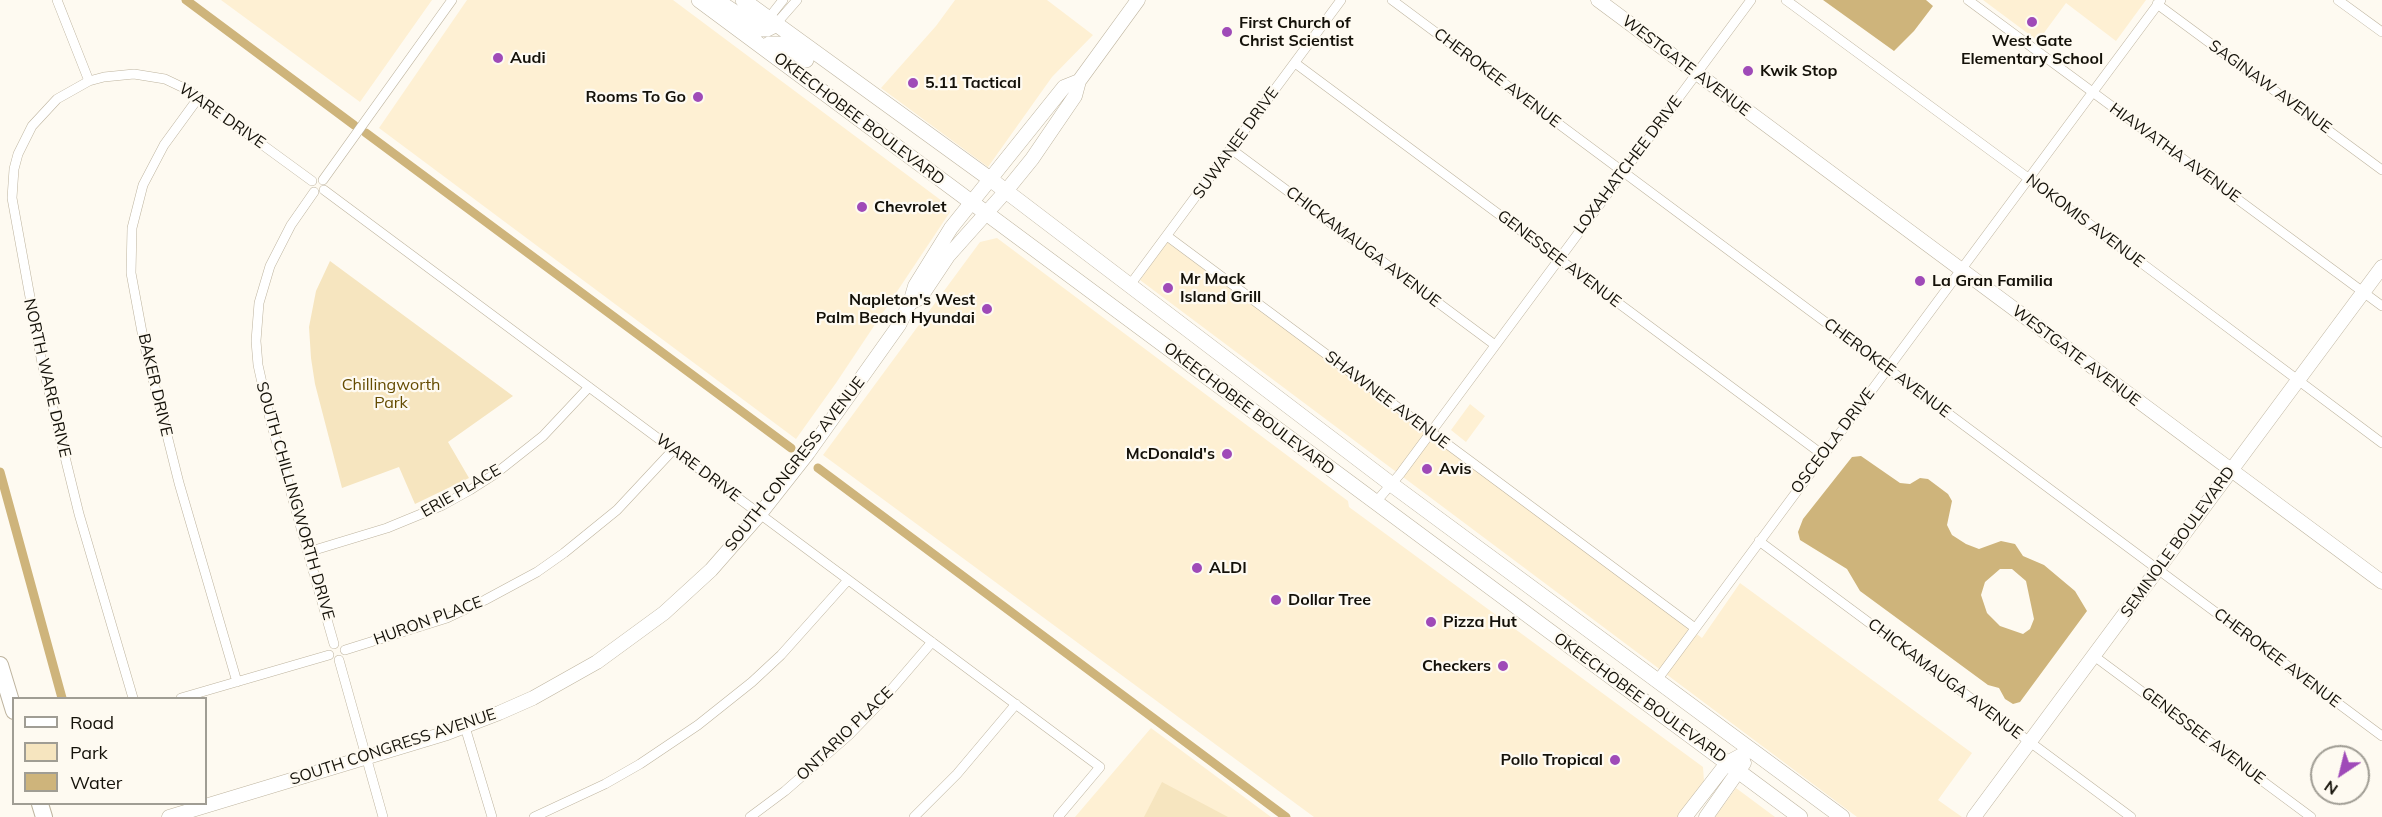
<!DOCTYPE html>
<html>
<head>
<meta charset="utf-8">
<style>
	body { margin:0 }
	#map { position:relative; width:2382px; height:817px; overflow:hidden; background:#fefaf1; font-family:Mulish,sans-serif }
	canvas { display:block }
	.legend { position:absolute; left:12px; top:697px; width:195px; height:108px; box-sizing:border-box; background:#fefaf1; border:2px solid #a09d94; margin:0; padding:8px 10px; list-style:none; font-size:18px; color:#141109 }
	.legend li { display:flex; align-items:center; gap:12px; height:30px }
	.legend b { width:30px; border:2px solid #a09d94 }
	.north { position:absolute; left:2310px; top:745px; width:60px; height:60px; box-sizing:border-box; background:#fefaf1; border:2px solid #a09d94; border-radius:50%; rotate:215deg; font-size:16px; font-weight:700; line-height:24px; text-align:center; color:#141109 }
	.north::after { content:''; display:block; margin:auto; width:21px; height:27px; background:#9f4ab8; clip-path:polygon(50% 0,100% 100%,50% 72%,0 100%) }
</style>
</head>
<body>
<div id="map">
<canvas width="2382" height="817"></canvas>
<ul class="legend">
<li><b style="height:8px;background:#fff"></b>Road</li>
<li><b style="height:16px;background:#f6e5bf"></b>Park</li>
<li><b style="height:16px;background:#ceb47b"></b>Water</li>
</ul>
<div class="north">N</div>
</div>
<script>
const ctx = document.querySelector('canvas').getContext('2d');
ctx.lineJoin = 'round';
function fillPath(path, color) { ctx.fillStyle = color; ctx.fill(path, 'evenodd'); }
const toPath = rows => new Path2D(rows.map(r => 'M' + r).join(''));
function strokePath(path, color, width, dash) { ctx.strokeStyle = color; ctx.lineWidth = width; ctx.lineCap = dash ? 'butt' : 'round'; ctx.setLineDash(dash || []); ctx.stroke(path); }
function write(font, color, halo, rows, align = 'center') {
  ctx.font = font + ' Mulish,sans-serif'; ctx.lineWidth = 4.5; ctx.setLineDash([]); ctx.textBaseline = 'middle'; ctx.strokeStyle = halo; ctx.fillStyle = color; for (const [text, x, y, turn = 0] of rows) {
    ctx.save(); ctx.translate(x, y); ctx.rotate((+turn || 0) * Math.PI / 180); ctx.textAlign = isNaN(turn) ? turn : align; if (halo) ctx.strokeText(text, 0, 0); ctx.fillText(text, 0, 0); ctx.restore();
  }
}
const built = toPath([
	[221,0,432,0,360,102],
	[467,0,673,0,946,204,950,212,836,383,796,439,379,128],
	[955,0,1047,0,1093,35,1052,77,988,167,881,88,936,26],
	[1983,0,2146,0,2116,41,2066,3,2038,41],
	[997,238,1348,501,1349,507,1703,767,1704,781,1678,817,1314,817,823,455,980,242],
	[1167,242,1702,638,1740,583,1972,753,1938,800,1962,817,1857,817,1140,280],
	[1470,404,1485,416,1466,442,1451,430],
	[1151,728,1271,817,1075,817],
	[1736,788,1775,817,1715,817]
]);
const green = toPath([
	[330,261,513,396,448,442,469,478,415,504,399,467,342,488,315,384,311,358,309,327,316,291],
	[1162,782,1228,817,1144,817]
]);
const water = toPath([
	[1823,0,1926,0,1933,6,1914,31,1894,51],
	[1861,456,1900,483,1910,484,1920,478,1928,479,1948,494,1952,501,1947,525,1952,535,1966,544,1979,549,2001,541,2015,544,2023,556,2044,565,2075,591,2087,611,2020,702,2013,704,2005,699,1999,688,1988,685,1860,591,1847,569,1800,540,1798,532,1803,519,1852,457],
	[2000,569,2012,569,2026,581,2034,619,2030,629,2023,634,2000,626,1987,613,1981,595,1985,582]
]);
const canal = toPath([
	[186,0,354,125],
	[366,133,791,448],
	[818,468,1286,817],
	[0,472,62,698]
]);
const street = toPath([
	[57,0,89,81],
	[1392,0,2382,736],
	[1786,0,2028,178,2382,443],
	[1968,0,2382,306],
	[2338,0,2382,32],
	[2157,4,2382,170],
	[768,19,783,0],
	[775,25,797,0],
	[1295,63,1823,455],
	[199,97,164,145,143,185,132,228,131,273,144,343,179,483,237,682],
	[1231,149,1495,345],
	[323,180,452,0],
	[324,190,1100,767,1058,817],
	[314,192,291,225,270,266,259,303,256,341,258,365,270,419,334,644],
	[1167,236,1695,628],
	[1130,285,1341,0],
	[1375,503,1400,474,1751,0],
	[1759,541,2131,817],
	[308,552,387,528,443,505,470,490,495,474,543,436,589,387],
	[345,650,447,618,485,600,537,572,564,553,617,510,673,450],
	[2094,656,2311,817],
	[339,660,383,817],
	[1657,680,2161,0],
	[133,698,79,514,42,363,12,198,14,169,18,154,32,126,57,99,89,81,104,77,134,74,165,79,186,89,312,181],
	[181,698,329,655],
	[465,727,492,817],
	[534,817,605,784,640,764,698,725,752,682,781,655,848,580],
	[750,817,785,791,849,735,878,705,932,642],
	[914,817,957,774,1016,704]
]);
const secondary = toPath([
	[1598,0,2382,582],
	[910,303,920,298,948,256,1006,191,1032,159,1075,96,1079,81,1138,0],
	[169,817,447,733,499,713,533,698,597,662,664,613,711,570,760,514,808,453,899,325,910,303,915,286,951,228,1064,87,1079,81],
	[1685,817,1727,763,1751,750],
	[1706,817,1744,763],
	[1974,817,2382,267]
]);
const primary = toPath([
	[699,0,1800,817],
	[716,0,760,29,767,29,775,25],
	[743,0,990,179,1391,484,1842,817],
	[764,48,769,44,779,44,793,50,806,60]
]);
const highway = toPath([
	[0,665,14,711],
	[40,804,44,817]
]);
const markers = [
	[2032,22,6,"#9f4ab8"],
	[1227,32,6,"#9f4ab8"],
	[498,58,6,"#9f4ab8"],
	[1748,71,6,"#9f4ab8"],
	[913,83,6,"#9f4ab8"],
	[698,97,6,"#9f4ab8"],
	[862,207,6,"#9f4ab8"],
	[1920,281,6,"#9f4ab8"],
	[1168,288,6,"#9f4ab8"],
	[987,309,6,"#9f4ab8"],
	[1227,454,6,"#9f4ab8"],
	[1427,469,6,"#9f4ab8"],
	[1197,568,6,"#9f4ab8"],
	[1276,600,6,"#9f4ab8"],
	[1431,622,6,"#9f4ab8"],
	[1503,666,6,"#9f4ab8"],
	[1615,760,6,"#9f4ab8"]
];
const poiNames = [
	["First Church of",1239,23],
	["Christ Scientist",1239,41],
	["West Gate",2032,41,"center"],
	["Elementary School",2032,59,"center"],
	["Audi",510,58],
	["Kwik Stop",1760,71],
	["5.11 Tactical",925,83],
	["Rooms To Go",686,97,"right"],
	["Chevrolet",874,207],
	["Mr Mack",1180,279],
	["Island Grill",1180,297],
	["La Gran Familia",1932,281],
	["Napleton's West",975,300,"right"],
	["Palm Beach Hyundai",975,318,"right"],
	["McDonald's",1215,454,"right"],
	["Avis",1439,469],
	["ALDI",1209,568],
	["Dollar Tree",1288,600],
	["Pizza Hut",1443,622],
	["Checkers",1491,666,"right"],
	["Pollo Tropical",1603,760,"right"]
];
const streetNames = [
	["WESTGATE AVENUE",1686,66,37],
	["CHEROKEE AVENUE",1497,78,37],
	["SAGINAW AVENUE",2270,87,36],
	["WARE DRIVE",222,116,35],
	["OKEECHOBEE BOULEVARD",859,119,37],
	["SUWANEE DRIVE",1236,143,-54],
	["HIAWATHA AVENUE",2175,153,36],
	["LOXAHATCHEE DRIVE",1628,165,-53],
	["NOKOMIS AVENUE",2085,221,37],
	["CHICKAMAUGA AVENUE",1363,247,37],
	["GENESSEE AVENUE",1559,259,37],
	["WESTGATE AVENUE",2076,356,37],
	["CHEROKEE AVENUE",1887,368,37],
	["NORTH WARE DRIVE",47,378,77],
	["BAKER DRIVE",155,385,77],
	["SHAWNEE AVENUE",1387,400,37],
	["OKEECHOBEE BOULEVARD",1249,409,37],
	["OSCEOLA DRIVE",1833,441,-53],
	["SOUTH CONGRESS AVENUE",795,464,-52],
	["WARE DRIVE",698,468,37],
	["ERIE PLACE",461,491,-30],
	["SOUTH CHILLINGWORTH DRIVE",295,501,74],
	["SEMINOLE BOULEVARD",2178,542,-54],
	["HURON PLACE",428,621,-20],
	["CHEROKEE AVENUE",2277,658,37],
	["CHICKAMAUGA AVENUE",1945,679,37],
	["OKEECHOBEE BOULEVARD",1640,698,36],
	["ONTARIO PLACE",845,734,-44],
	["GENESSEE AVENUE",2203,736,37],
	["SOUTH CONGRESS AVENUE",393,747,-18]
];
const parkNames = [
	["Chillingworth",391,385],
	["Park",391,403]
];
fillPath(built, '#fef0d3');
fillPath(green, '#f6e5bf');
fillPath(water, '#ceb47b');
strokePath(canal, '#ceb47b', 9);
strokePath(street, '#beb49f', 10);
strokePath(secondary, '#beb49f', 15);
strokePath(primary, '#beb49f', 16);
strokePath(highway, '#beb49f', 18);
strokePath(street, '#fff', 9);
strokePath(secondary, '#fff', 14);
strokePath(primary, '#fff', 15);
strokePath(highway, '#fff', 16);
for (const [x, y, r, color] of markers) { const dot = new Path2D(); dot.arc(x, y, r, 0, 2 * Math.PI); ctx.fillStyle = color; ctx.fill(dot); strokePath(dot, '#fefaf1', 2); }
write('bold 16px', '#141109', '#fefaf1', poiNames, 'left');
write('16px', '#141109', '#fefaf1', streetNames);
write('16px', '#644b00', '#fefaf1', parkNames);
</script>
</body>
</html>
